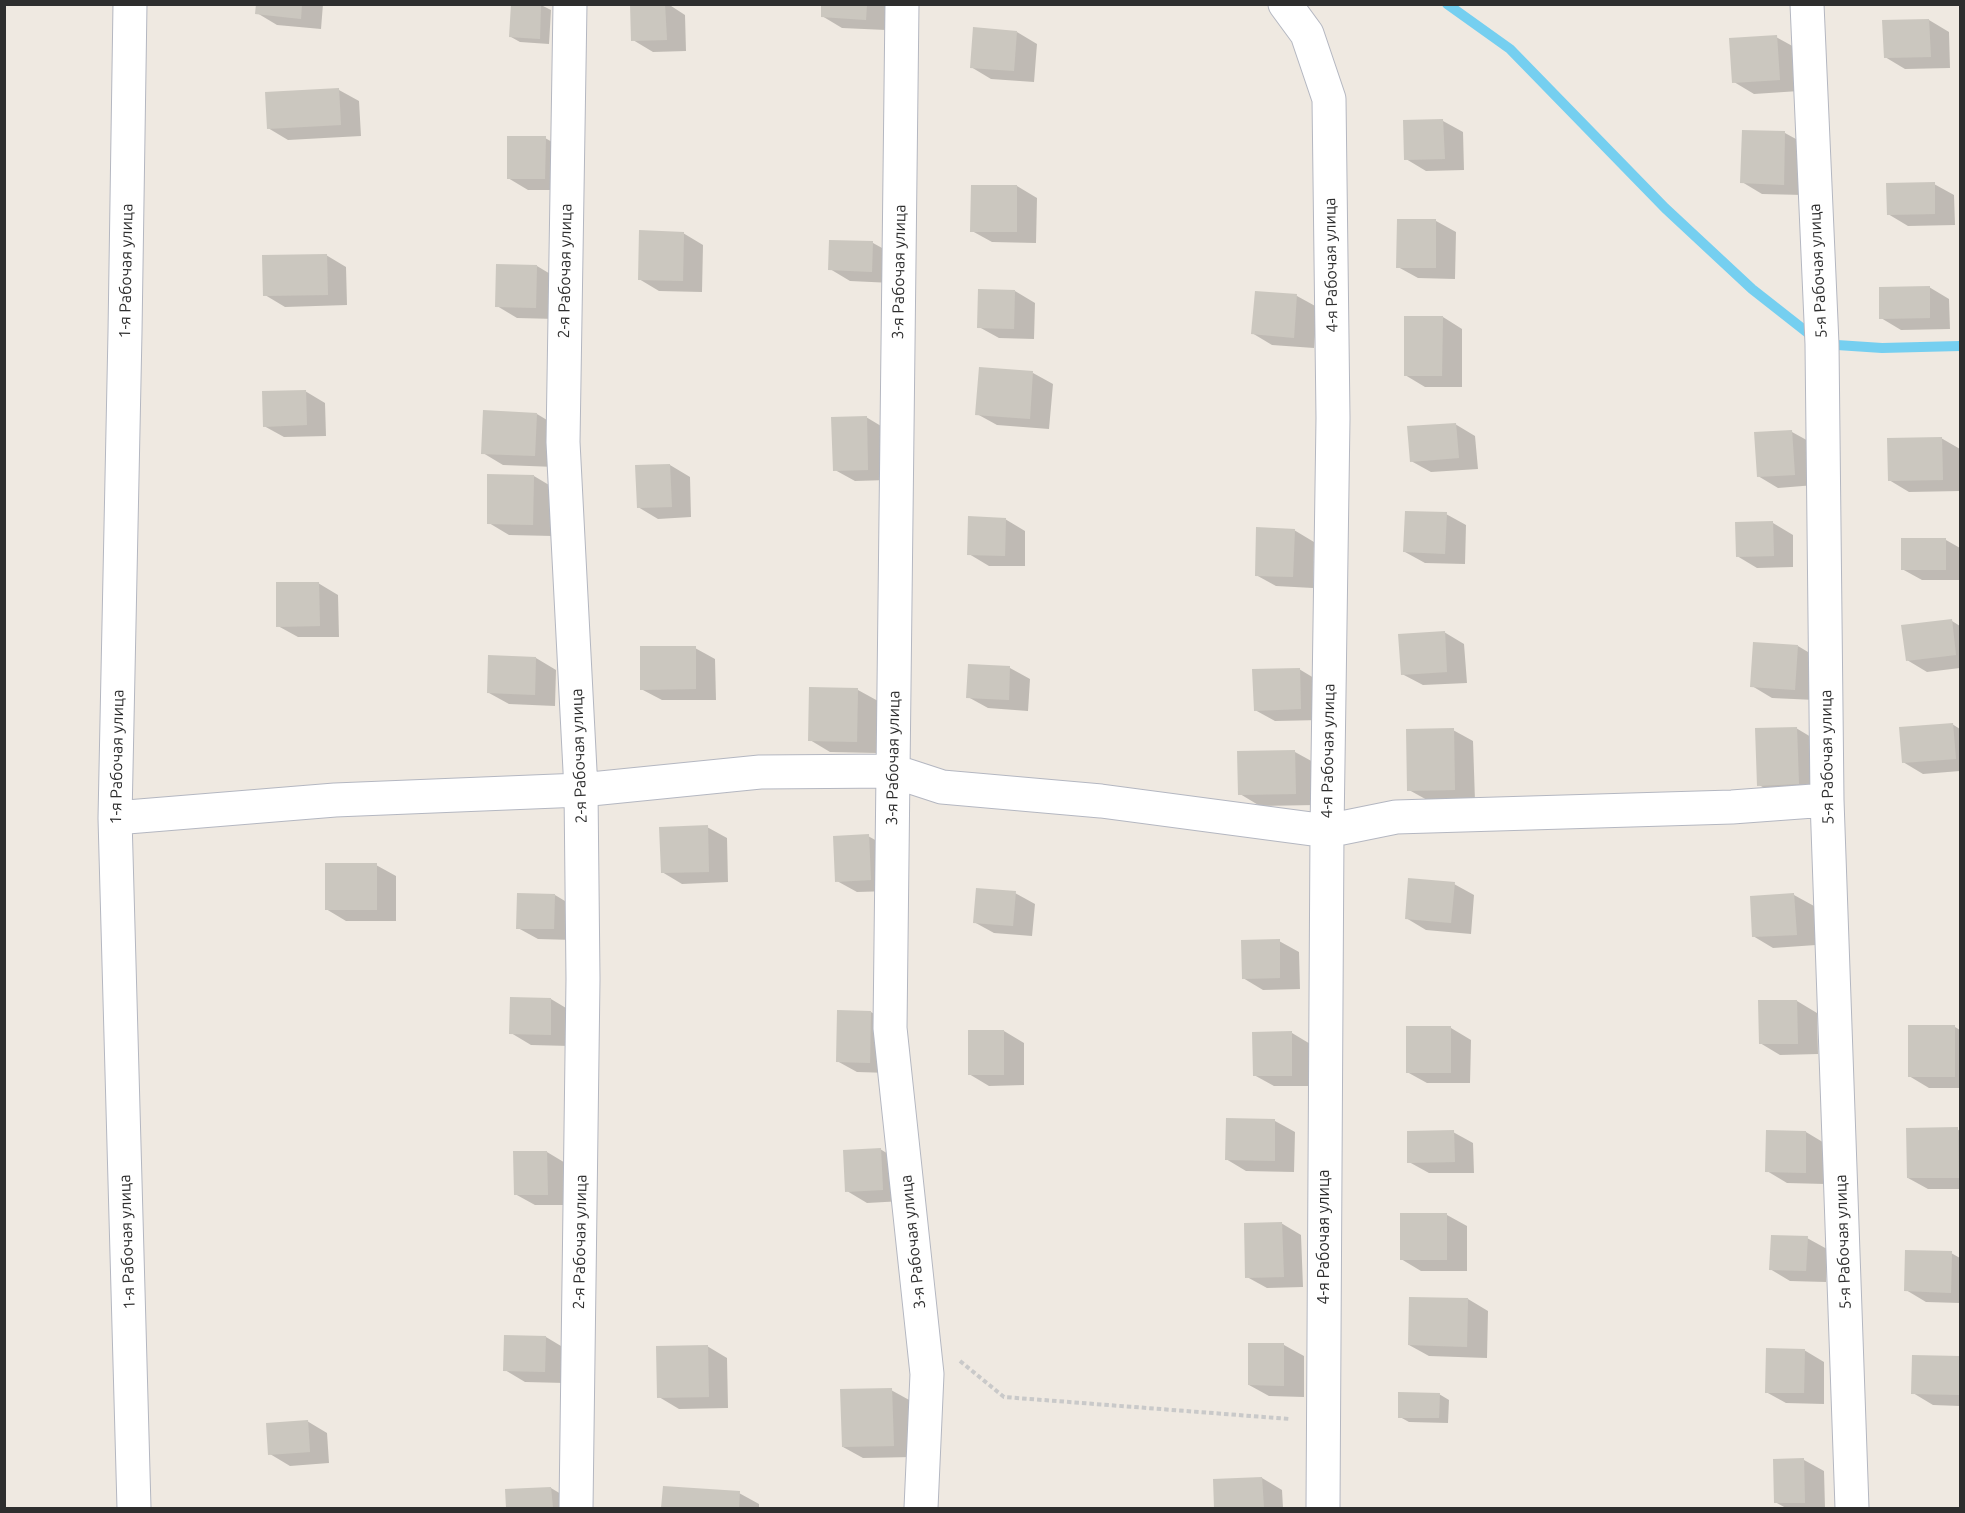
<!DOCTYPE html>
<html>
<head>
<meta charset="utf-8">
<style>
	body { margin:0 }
	#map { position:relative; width:1965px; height:1513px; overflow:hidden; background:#efe9e1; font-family:Ubuntu,sans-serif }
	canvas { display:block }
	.frame { position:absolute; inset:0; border:6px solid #2e2e2e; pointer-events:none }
</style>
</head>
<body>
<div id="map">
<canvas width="1965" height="1513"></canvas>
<div class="frame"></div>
</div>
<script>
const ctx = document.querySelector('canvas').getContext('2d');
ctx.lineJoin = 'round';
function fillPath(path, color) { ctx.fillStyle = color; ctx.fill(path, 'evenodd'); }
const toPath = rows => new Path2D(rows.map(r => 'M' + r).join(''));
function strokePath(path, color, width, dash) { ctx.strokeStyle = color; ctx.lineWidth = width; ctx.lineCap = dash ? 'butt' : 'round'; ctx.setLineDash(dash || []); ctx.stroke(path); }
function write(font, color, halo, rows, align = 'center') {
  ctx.font = font + ' Ubuntu,sans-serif'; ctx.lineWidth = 4.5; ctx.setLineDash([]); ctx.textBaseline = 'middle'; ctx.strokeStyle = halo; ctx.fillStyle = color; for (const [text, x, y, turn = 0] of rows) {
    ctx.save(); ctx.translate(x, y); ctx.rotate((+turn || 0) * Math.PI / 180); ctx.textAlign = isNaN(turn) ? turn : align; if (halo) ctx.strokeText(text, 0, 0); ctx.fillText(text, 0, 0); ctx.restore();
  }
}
const shadow = toPath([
	[257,4,323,4,321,29,277,25,257,13],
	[512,4,541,5,551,10,549,44,520,42,511,37],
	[632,4,668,4,685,15,686,51,653,52,633,40],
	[823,4,887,4,886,30,842,28,822,16],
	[1929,20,1949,32,1950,68,1905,69,1885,57],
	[1017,32,1037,44,1034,82,991,79,971,67],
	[1776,37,1796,48,1799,91,1754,94,1734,82],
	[339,90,359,101,361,136,288,140,268,128],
	[1443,121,1463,132,1464,170,1426,171,1406,159],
	[1743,132,1785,133,1805,144,1803,195,1762,194,1742,182],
	[545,138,565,149,565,190,528,190,508,178],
	[1934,184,1954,195,1955,225,1908,226,1888,214],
	[972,186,1017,186,1037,198,1036,243,992,242,972,231],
	[1436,221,1456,232,1455,279,1418,278,1398,267],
	[683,233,703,245,702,292,659,291,639,279],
	[830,241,873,243,893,254,892,283,850,281,830,269],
	[326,255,346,267,347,305,285,307,265,295],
	[537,266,557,278,556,319,517,318,497,306],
	[1929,287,1949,299,1950,329,1901,330,1881,318],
	[1015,291,1035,303,1034,339,999,338,979,327],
	[1256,292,1297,296,1317,307,1314,348,1272,345,1252,333],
	[1443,317,1462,329,1462,387,1425,387,1405,375],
	[1033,373,1053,384,1049,429,997,425,977,414],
	[305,391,325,403,326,436,284,437,264,426],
	[537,414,557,426,555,467,503,465,483,453],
	[866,417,886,429,888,480,855,481,835,470],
	[1455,424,1475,436,1478,469,1431,472,1411,461],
	[1792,432,1812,443,1815,485,1778,488,1758,476],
	[1941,438,1960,449,1960,491,1909,492,1889,480],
	[670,465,690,477,691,517,658,519,638,507],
	[534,476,554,488,553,536,509,535,489,523],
	[1446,514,1466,525,1465,564,1425,563,1405,552],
	[1005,519,1025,531,1025,566,989,566,969,554],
	[1737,523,1773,523,1793,535,1793,567,1757,568,1737,556],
	[1294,530,1314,542,1313,588,1276,586,1256,575],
	[1946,540,1960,548,1960,580,1922,580,1902,569],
	[318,583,338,595,339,637,298,637,278,626],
	[1952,621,1960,626,1960,668,1927,672,1907,660],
	[1444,632,1464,644,1467,683,1423,685,1402,674],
	[1798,646,1818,658,1815,700,1772,698,1752,686],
	[695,648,715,659,716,700,662,700,641,689],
	[536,658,556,670,555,706,509,704,489,693],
	[1010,668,1030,679,1028,711,988,708,968,697],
	[1299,669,1319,681,1321,720,1275,721,1255,710],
	[858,690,878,701,877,753,830,752,810,740],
	[1952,724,1960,729,1960,771,1923,774,1903,762],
	[1796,728,1816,740,1819,795,1779,796,1759,785],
	[1453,730,1473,741,1475,801,1429,801,1409,790],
	[1295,752,1315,763,1315,805,1260,806,1240,794],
	[707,827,727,838,728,882,682,884,662,872],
	[868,836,888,847,890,891,857,892,837,881],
	[376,865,396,876,396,921,346,921,326,909],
	[1454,884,1474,895,1471,934,1426,930,1406,918],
	[1015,893,1035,904,1032,936,994,933,974,922],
	[555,895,575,907,574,940,538,939,518,928],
	[1794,895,1814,906,1816,945,1773,948,1753,936],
	[1279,941,1299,952,1300,989,1263,990,1243,978],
	[551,999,571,1011,570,1046,531,1045,511,1033],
	[1797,1001,1817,1013,1818,1054,1780,1055,1760,1043,1760,1002],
	[871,1012,891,1024,890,1073,857,1072,837,1061],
	[1955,1027,1960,1030,1960,1088,1929,1088,1909,1076],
	[1451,1028,1471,1040,1470,1083,1427,1083,1407,1072],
	[1004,1031,1024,1043,1024,1085,989,1086,969,1074],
	[1292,1033,1312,1045,1312,1086,1274,1086,1254,1075],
	[1275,1121,1295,1132,1294,1172,1246,1171,1226,1159],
	[1957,1129,1960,1131,1960,1189,1928,1189,1908,1178],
	[1453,1132,1473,1143,1474,1173,1429,1173,1409,1162],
	[1806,1132,1826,1144,1825,1184,1787,1183,1767,1171],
	[880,1149,900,1161,903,1201,867,1203,847,1191],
	[547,1152,567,1164,567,1205,535,1205,515,1194,515,1153],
	[1447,1215,1467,1226,1467,1271,1421,1271,1401,1259],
	[1281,1223,1301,1235,1303,1287,1267,1288,1247,1277],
	[1807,1238,1827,1249,1826,1282,1790,1281,1770,1269],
	[1951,1253,1960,1258,1960,1303,1926,1302,1906,1290],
	[1468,1299,1488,1311,1487,1358,1429,1356,1409,1345],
	[546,1337,566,1349,565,1383,525,1382,505,1370],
	[1284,1345,1304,1356,1304,1397,1269,1396,1249,1385],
	[707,1346,727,1358,728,1408,679,1409,659,1397],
	[1804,1350,1824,1362,1824,1404,1786,1403,1766,1392],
	[1913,1357,1960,1358,1960,1406,1933,1405,1913,1393],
	[891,1390,911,1401,913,1457,863,1458,843,1447],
	[1439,1394,1449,1400,1448,1423,1409,1422,1400,1417],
	[307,1421,327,1433,329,1463,290,1466,270,1454],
	[1804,1460,1824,1471,1825,1508,1786,1508,1775,1502],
	[1262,1478,1282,1490,1283,1508,1216,1508,1215,1480],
	[551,1488,571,1500,571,1508,508,1508,507,1491],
	[664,1488,739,1493,759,1504,759,1508,663,1508]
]);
const stream = toPath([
	[1447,4,1510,49,1665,208,1752,289,1822,344,1882,348,1960,346]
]);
const building = toPath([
	[256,4,302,4,301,19,255,14],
	[511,4,541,4,540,39,509,37],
	[630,4,665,4,667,40,631,41],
	[821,4,867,4,866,20,821,17],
	[1929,19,1931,57,1884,58,1882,20],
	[973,27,1017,31,1014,71,970,68],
	[1777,35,1780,80,1732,83,1729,38],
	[339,88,341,125,267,129,265,92],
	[1443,119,1445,159,1404,160,1403,120],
	[1742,130,1785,131,1784,185,1740,183],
	[507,136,546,136,545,179,507,179],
	[1935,182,1935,214,1887,215,1886,183],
	[971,185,1017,185,1017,232,970,232],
	[1397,219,1436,219,1436,268,1396,268],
	[639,230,684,232,683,281,638,280],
	[829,240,873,241,872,272,828,270],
	[327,254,328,295,263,296,262,255],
	[496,264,537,265,536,308,495,307],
	[1930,286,1930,318,1879,319,1879,287],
	[978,289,1015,290,1014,329,977,328],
	[1255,291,1297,294,1294,338,1251,334],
	[1404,316,1443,316,1442,376,1404,376],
	[979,367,1033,371,1030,419,975,415],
	[306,390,307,425,263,427,262,391],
	[483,410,537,413,535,456,481,454],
	[867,416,868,470,833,471,831,417],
	[1456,423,1459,458,1410,462,1407,426],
	[1792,430,1795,475,1757,477,1754,432],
	[1942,437,1943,480,1888,481,1887,438],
	[670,464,672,507,637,508,635,465],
	[487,474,534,475,533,525,487,524],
	[1405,511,1447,512,1445,554,1403,552],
	[968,516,1006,518,1005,556,967,555],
	[1773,521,1774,556,1736,557,1735,522],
	[1256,527,1295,529,1293,577,1255,576],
	[1901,538,1946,538,1946,570,1901,570],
	[276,582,319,582,320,626,276,627],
	[1952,619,1956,655,1906,661,1901,625],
	[1445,631,1447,672,1401,675,1398,634],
	[1753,642,1798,645,1795,690,1750,687],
	[640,646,696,646,696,689,640,690],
	[488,655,536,657,535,695,487,693],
	[968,664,1010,666,1009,700,966,698],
	[1300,668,1301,709,1254,711,1252,669],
	[809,687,858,688,857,742,808,741],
	[1953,723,1956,759,1902,763,1899,727],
	[1797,727,1799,784,1757,786,1755,728],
	[1454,728,1455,790,1407,791,1406,729],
	[1295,750,1296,794,1238,795,1237,751],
	[708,825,709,872,661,873,659,827],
	[869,834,871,880,835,882,833,836],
	[325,863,377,863,377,910,325,910],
	[1408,878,1455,882,1451,923,1405,919],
	[976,888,1016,891,1013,926,973,923],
	[517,893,555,894,554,929,516,929],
	[1794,893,1797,935,1752,937,1750,896],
	[1280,939,1280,978,1242,979,1241,940],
	[510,997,551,998,551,1035,509,1034],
	[1758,1000,1797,1000,1798,1044,1759,1044],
	[837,1010,871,1011,870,1063,836,1062],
	[1908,1025,1955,1025,1955,1077,1908,1077],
	[1406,1026,1451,1026,1451,1073,1406,1073],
	[968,1030,1004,1030,1004,1075,968,1075],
	[1292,1031,1292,1076,1253,1076,1252,1032],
	[1226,1118,1275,1119,1275,1161,1225,1160],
	[1958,1127,1959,1178,1907,1178,1906,1128],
	[1454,1130,1455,1162,1407,1163,1407,1131],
	[1766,1130,1806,1131,1806,1173,1765,1172],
	[881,1148,883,1190,845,1192,843,1150],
	[513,1151,547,1151,548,1195,514,1195],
	[1400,1213,1447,1213,1447,1260,1400,1260],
	[1282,1222,1284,1277,1245,1278,1244,1223],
	[1771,1235,1808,1236,1806,1271,1769,1270],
	[1905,1250,1952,1251,1951,1293,1904,1291],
	[1409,1297,1468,1298,1467,1347,1408,1345],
	[504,1335,546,1336,545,1372,503,1371],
	[1248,1343,1284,1343,1284,1386,1248,1385],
	[708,1345,709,1397,657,1398,656,1346],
	[1766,1348,1805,1349,1804,1393,1765,1393],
	[1912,1355,1960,1356,1960,1395,1911,1394],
	[892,1388,894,1446,842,1447,840,1389],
	[1398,1392,1440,1393,1439,1418,1398,1418],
	[308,1420,310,1452,268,1455,266,1423],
	[1804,1458,1805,1503,1774,1503,1773,1459],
	[1262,1477,1264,1508,1214,1508,1213,1479],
	[663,1486,740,1491,739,1508,661,1508],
	[551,1487,553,1508,506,1508,505,1489]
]);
const path = toPath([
	[960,1361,1004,1397,1290,1419]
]);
const street = toPath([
	[130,4,125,332,115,818,134,1508],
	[570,4,563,442,581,790,583,979,576,1508],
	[902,4,890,1028,927,1374,921,1508],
	[1285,4,1307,34,1329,99,1333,418,1327,831,1323,1508],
	[1807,4,1822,344,1827,800,1852,1508],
	[115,818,335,800,581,790,760,772,893,771,942,787,1101,801,1327,831,1396,817,1732,807,1827,800]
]);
const streetNames = [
	["4-я Рабочая улица",1331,265,-91],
	["1-я Рабочая улица",126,271,-89],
	["2-я Рабочая улица",565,271,-89],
	["5-я Рабочая улица",1818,271,-93],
	["3-я Рабочая улица",899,272,-89],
	["4-я Рабочая улица",1328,751,-89],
	["2-я Рабочая улица",579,756,-92],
	["1-я Рабочая улица",117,757,-89],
	["5-я Рабочая улица",1827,757,-91],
	["3-я Рабочая улица",893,758,-89],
	["4-я Рабочая улица",1324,1237,-90],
	["1-я Рабочая улица",127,1242,-92],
	["2-я Рабочая улица",580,1242,-89],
	["3-я Рабочая улица",913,1242,-96],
	["5-я Рабочая улица",1843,1242,-92]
];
fillPath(shadow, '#0003');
strokePath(stream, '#75cff0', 10);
fillPath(building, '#cbc7bf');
strokePath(street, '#b4b7c1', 35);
strokePath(path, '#c9c9c9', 4, [4.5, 3]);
strokePath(street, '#fff', 33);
write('16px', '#2e2e2e', '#fff', streetNames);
</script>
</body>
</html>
